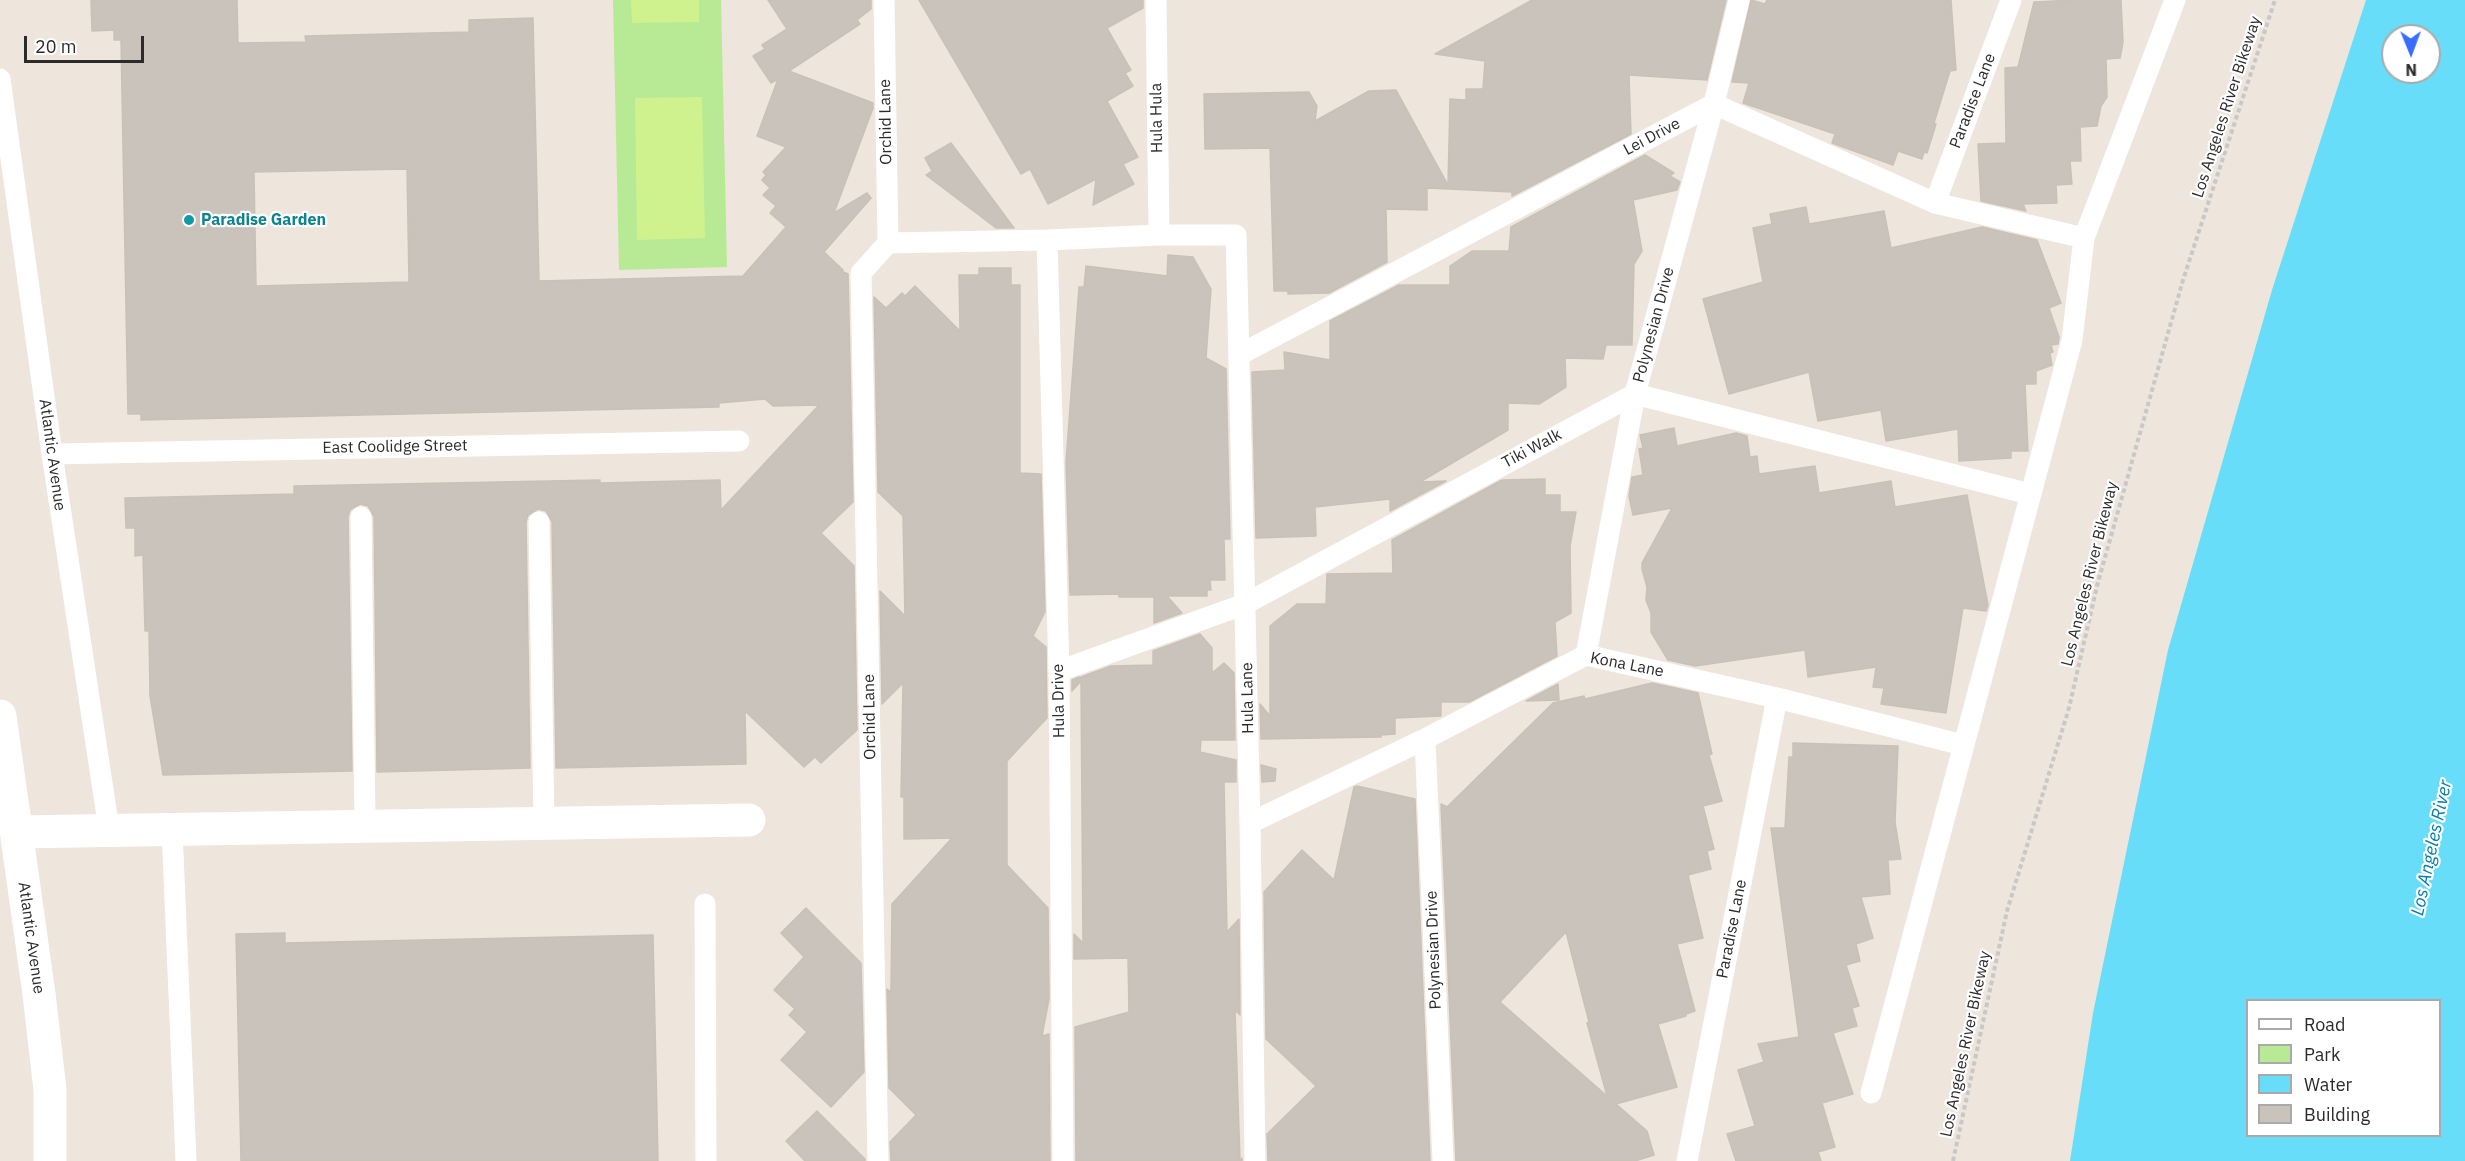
<!DOCTYPE html>
<html>
<head>
<meta charset="utf-8">
<style>
	body { margin:0 }
	#map { position:relative; width:2465px; height:1161px; overflow:hidden; background:#eee5dc; font-family:"IBM Plex Sans",sans-serif }
	canvas { display:block }
	.legend { position:absolute; left:2246px; top:999px; width:195px; height:138px; box-sizing:border-box; background:#fff; border:2px solid #aaa; margin:0; padding:8px 10px; list-style:none; font-size:18px; color:#2b2b2b }
	.legend li { display:flex; align-items:center; gap:12px; height:30px }
	.legend b { width:30px; border:2px solid #aaa }
	.north { position:absolute; left:2381px; top:24px; width:60px; height:60px; box-sizing:border-box; background:#fff; border:2px solid #aaa; border-radius:50%; rotate:179deg; font-size:16px; font-weight:700; line-height:24px; text-align:center; color:#2b2b2b }
	.north::after { content:''; display:block; margin:auto; width:21px; height:27px; background:#396dff; clip-path:polygon(50% 0,100% 100%,50% 72%,0 100%) }
	.scale { position:absolute; left:24px; top:36px; width:120px; height:27px; box-sizing:border-box; border:3px solid #2b2b2b; border-top:0; padding-left:8px; font-size:18px; line-height:21px; white-space:nowrap; color:#2b2b2b; -webkit-text-stroke:4px #fff; paint-order:stroke }
</style>
</head>
<body>
<div id="map">
<canvas width="2465" height="1161"></canvas>
<ul class="legend">
<li><b style="height:8px;background:#fff"></b>Road</li>
<li><b style="height:16px;background:#b8e994"></b>Park</li>
<li><b style="height:16px;background:#67ddf9"></b>Water</li>
<li><b style="height:16px;background:#c9c3bb"></b>Building</li>
</ul>
<div class="north">N</div>
<div class="scale">20 m</div>
</div>
<script>
const ctx = document.querySelector('canvas').getContext('2d');
ctx.lineJoin = 'round';
function fillPath(path, color) { ctx.fillStyle = color; ctx.fill(path, 'evenodd'); }
const toPath = rows => new Path2D(rows.map(r => 'M' + r).join(''));
function strokePath(path, color, width, dash) { ctx.strokeStyle = color; ctx.lineWidth = width; ctx.lineCap = dash ? 'butt' : 'round'; ctx.setLineDash(dash || []); ctx.stroke(path); }
function write(font, color, halo, rows, align = 'center') {
  ctx.font = font + ' "IBM Plex Sans",sans-serif'; ctx.lineWidth = 4.5; ctx.setLineDash([]); ctx.textBaseline = 'middle'; ctx.strokeStyle = halo; ctx.fillStyle = color; for (const [text, x, y, turn = 0] of rows) {
    ctx.save(); ctx.translate(x, y); ctx.rotate((+turn || 0) * Math.PI / 180); ctx.textAlign = isNaN(turn) ? turn : align; if (halo) ctx.strokeText(text, 0, 0); ctx.fillText(text, 0, 0); ctx.restore();
  }
}
const green = toPath([
	[613,0,721,0,727,267,619,270]
]);
const pitch = toPath([
	[631,0,699,0,699,22,632,23],
	[702,97,705,238,637,240,635,98]
]);
const water = toPath([
	[2366,0,2465,0,2465,1161,2070,1161,2093,1013,2168,650,2272,290],
	[2393,36,2429,36,2429,72,2393,72],
	[2248,1000,2440,1000,2440,1136,2248,1136]
]);
const building = toPath([
	[91,0,237,0,238,43,306,42,305,36,469,32,469,20,533,18,539,281,743,276,786,227,770,213,776,206,763,195,770,188,762,180,766,175,763,172,786,147,757,136,778,79,771,83,753,56,765,49,762,45,787,29,768,0,871,0,871,9,857,20,860,24,789,71,873,103,873,108,834,213,867,193,871,198,824,252,843,270,841,271,848,274,853,502,821,533,854,566,857,730,821,763,815,757,804,767,745,711,746,764,556,768,552,522,546,511,538,509,528,515,526,522,530,768,377,772,374,517,368,506,360,504,350,510,348,517,352,771,163,775,150,696,149,631,145,631,143,555,135,556,135,528,126,528,125,498,294,494,294,486,600,480,600,483,720,480,721,510,819,405,773,406,765,399,719,403,719,407,141,420,141,414,128,414,121,40,114,40,114,30,92,31,91,0],
	[407,169,409,282,256,286,254,172,407,169],
	[919,0,1143,0,1143,8,1107,28,1131,70,1125,73,1133,86,1107,101,1138,157,1123,164,1134,184,1093,205,1096,179,1048,204,1030,169,1021,174,919,0],
	[1532,0,1726,0,1707,80,1629,75,1631,134,1512,196,1512,192,1427,188,1427,210,1386,209,1387,262,1329,293,1288,294,1288,291,1274,291,1270,148,1205,149,1204,94,1309,92,1317,106,1315,121,1369,91,1396,90,1448,185,1450,99,1466,100,1466,89,1483,89,1485,61,1435,54,1532,0],
	[1751,0,1765,4,1767,0,1951,0,1956,70,1950,71,1934,123,1936,124,1927,153,1924,152,1922,159,1898,151,1893,165,1832,143,1835,134,1743,103,1749,83,1732,82,1751,0],
	[2075,0,2121,0,2123,42,2120,58,2106,59,2107,97,2101,106,2097,126,2080,127,2081,161,2070,161,2072,184,2056,185,2057,203,2023,204,2026,211,1981,201,1978,144,2006,143,2005,68,2018,67,2034,2,2075,0],
	[951,143,1014,228,996,228,926,175,932,171,925,158,951,143],
	[1645,155,1674,173,1670,176,1680,182,1677,190,1633,200,1642,251,1634,264,1632,345,1606,345,1603,359,1565,358,1566,387,1539,404,1508,403,1508,430,1420,482,1446,481,1390,511,1390,499,1315,507,1316,536,1256,538,1252,372,1285,370,1284,352,1330,360,1330,321,1399,285,1450,285,1450,266,1472,251,1509,251,1511,227,1645,155],
	[1806,207,1809,224,1884,211,1891,248,1982,227,2037,240,2061,303,2049,308,2059,337,2058,344,2051,345,2053,352,2050,353,2052,365,2036,371,2036,384,2025,384,2028,451,2011,451,2011,458,1959,461,1958,429,1886,441,1881,410,1818,421,1809,372,1729,394,1703,299,1763,282,1753,228,1772,224,1770,214,1806,207],
	[1168,255,1193,257,1211,289,1206,358,1226,369,1230,539,1224,539,1225,580,1210,580,1211,590,1207,590,1207,596,1167,596,1182,613,1154,623,1154,597,1119,597,1119,594,1070,595,1066,462,1079,287,1084,287,1086,266,1167,276,1168,255],
	[979,268,1011,268,1011,285,1020,285,1020,473,1041,474,1045,612,1033,636,1046,647,1047,718,1007,761,1007,865,1048,908,1049,999,1042,1036,1049,1034,1050,1161,891,1161,890,1142,916,1115,889,1088,887,989,891,992,892,904,952,838,904,839,904,797,901,797,903,683,882,704,880,591,905,616,903,516,878,492,874,297,886,308,902,293,905,296,915,286,960,331,959,275,979,275,979,268],
	[1674,428,1677,446,1736,433,1747,436,1750,457,1757,456,1759,474,1815,466,1819,493,1891,481,1895,507,1967,495,1988,605,1986,611,1963,608,1946,713,1881,704,1884,688,1873,687,1876,667,1808,677,1805,650,1695,666,1668,660,1651,632,1651,613,1646,600,1647,587,1642,569,1642,563,1672,508,1633,515,1629,496,1632,477,1643,475,1639,449,1643,448,1640,435,1674,428],
	[1545,479,1545,495,1560,495,1560,512,1576,512,1570,546,1571,613,1555,622,1557,656,1469,702,1441,702,1441,716,1395,718,1395,734,1381,735,1381,737,1261,739,1260,704,1270,716,1270,626,1297,604,1326,604,1327,574,1393,573,1392,540,1502,480,1545,479],
	[1200,634,1212,648,1212,673,1224,663,1234,673,1235,740,1201,740,1200,752,1236,760,1236,782,1224,782,1227,932,1239,919,1240,1015,1235,1010,1240,1161,1242,1158,1242,1161,1076,1161,1075,1027,1129,1012,1128,958,1074,959,1074,934,1083,943,1081,681,1072,691,1072,680,1079,677,1081,679,1081,677,1111,666,1153,665,1153,651,1200,634],
	[1652,683,1698,693,1712,754,1709,755,1722,801,1703,806,1714,849,1707,851,1711,869,1688,875,1703,938,1677,944,1695,1011,1686,1014,1686,1016,1658,1024,1677,1087,1616,1104,1647,1131,1654,1155,1635,1161,1456,1161,1441,804,1447,807,1553,703,1584,696,1585,699,1652,683],
	[1566,932,1589,1022,1587,1023,1607,1096,1500,1002,1566,932],
	[1558,684,1559,700,1526,701,1558,684],
	[1793,743,1898,746,1895,822,1901,859,1888,860,1890,894,1861,897,1873,938,1856,944,1860,961,1846,965,1859,1006,1852,1008,1857,1026,1833,1033,1853,1094,1822,1103,1835,1147,1818,1152,1821,1161,1736,1161,1727,1134,1755,1126,1738,1070,1764,1062,1758,1044,1799,1037,1771,828,1785,828,1789,757,1793,757,1793,743],
	[1261,765,1276,769,1275,781,1262,782,1261,765],
	[1357,786,1415,799,1430,1161,1268,1161,1267,1134,1316,1086,1266,1039,1264,892,1302,850,1334,880,1354,787,1357,786],
	[806,908,861,963,864,1072,831,1107,781,1060,807,1032,789,1015,795,1009,774,990,804,957,781,933,806,908],
	[285,933,285,943,653,935,658,1161,241,1161,236,934,285,933],
	[817,1111,865,1159,865,1161,805,1161,786,1141,817,1111]
]);
const path = toPath([
	[1953,1161,2007,911,2069,708,2097,586,2183,280,2275,0]
]);
const service = toPath([
	[884,0,888,243],
	[1156,0,1159,235],
	[0,79,52,454,109,829],
	[1935,203,2011,0],
	[1047,240,1059,671,1063,1161],
	[1239,355,1714,104,1935,203,2084,238],
	[52,454,739,441],
	[361,517,365,825],
	[539,522,544,823],
	[1586,655,1635,394,1714,104,1739,0],
	[1059,671,1245,604,1635,394,2030,494],
	[1425,739,1443,1161],
	[1250,823,1425,739,1586,655,1777,698,1963,745],
	[172,829,186,1161],
	[705,904,706,1161],
	[1871,1093,2072,340,2084,238,2175,0],
	[878,1161,861,273,888,243,1047,240,1159,235,1236,235,1250,823,1255,1161],
	[1687,1161,1777,698]
]);
const minor = toPath([
	[17,832,749,820]
]);
const secondary = toPath([
	[0,716,39,994,50,1090,50,1161]
]);
const markers = [
	[189,220,6,"#0f9aa8"]
];
const streetNames = [
	["Paradise Lane",1973,101,-69],
	["Los Angeles River Bikeway",2227,107,-72],
	["Hula Hula",1157,118,-91],
	["Orchid Lane",886,122,-91],
	["Lei Drive",1652,137,-28],
	["Polynesian Drive",1654,325,-75],
	["East Coolidge Street",395,447,-1],
	["Tiki Walk",1532,449,-28],
	["Atlantic Avenue",52,455,82],
	["Los Angeles River Bikeway",2090,574,-76],
	["Kona Lane",1627,665,11],
	["Hula Lane",1248,698,-91],
	["Hula Drive",1059,701,-91],
	["Orchid Lane",870,717,-91],
	["Paradise Lane",1732,929,-79],
	["Atlantic Avenue",31,938,82],
	["Polynesian Drive",1434,950,-92],
	["Los Angeles River Bikeway",1966,1044,-78]
];
const cultureNames = [
	["Paradise Garden",201,220]
];
const waterNames = [
	["Los Angeles River",2432,848,-78]
];
fillPath(green, '#b8e994');
fillPath(pitch, '#cff28f');
fillPath(water, '#67ddf9');
fillPath(building, '#c9c3bb');
strokePath(building, '#cac1b6', 1.5);
strokePath(path, '#c8c8c8', 4, [4.5, 3]);
strokePath(service, '#fff', 21);
strokePath(minor, '#fff', 33);
strokePath(secondary, '#fff', 33);
for (const [x, y, r, color] of markers) { const dot = new Path2D(); dot.arc(x, y, r, 0, 2 * Math.PI); ctx.fillStyle = color; ctx.fill(dot); strokePath(dot, '#fff', 2); }
write('16px', '#2b2b2b', '#fff', streetNames);
write('bold 16px', '#0d838f', '#fff', cultureNames, 'left');
write('italic 18px', '#027ca9', '#fff', waterNames);
</script>
</body>
</html>
